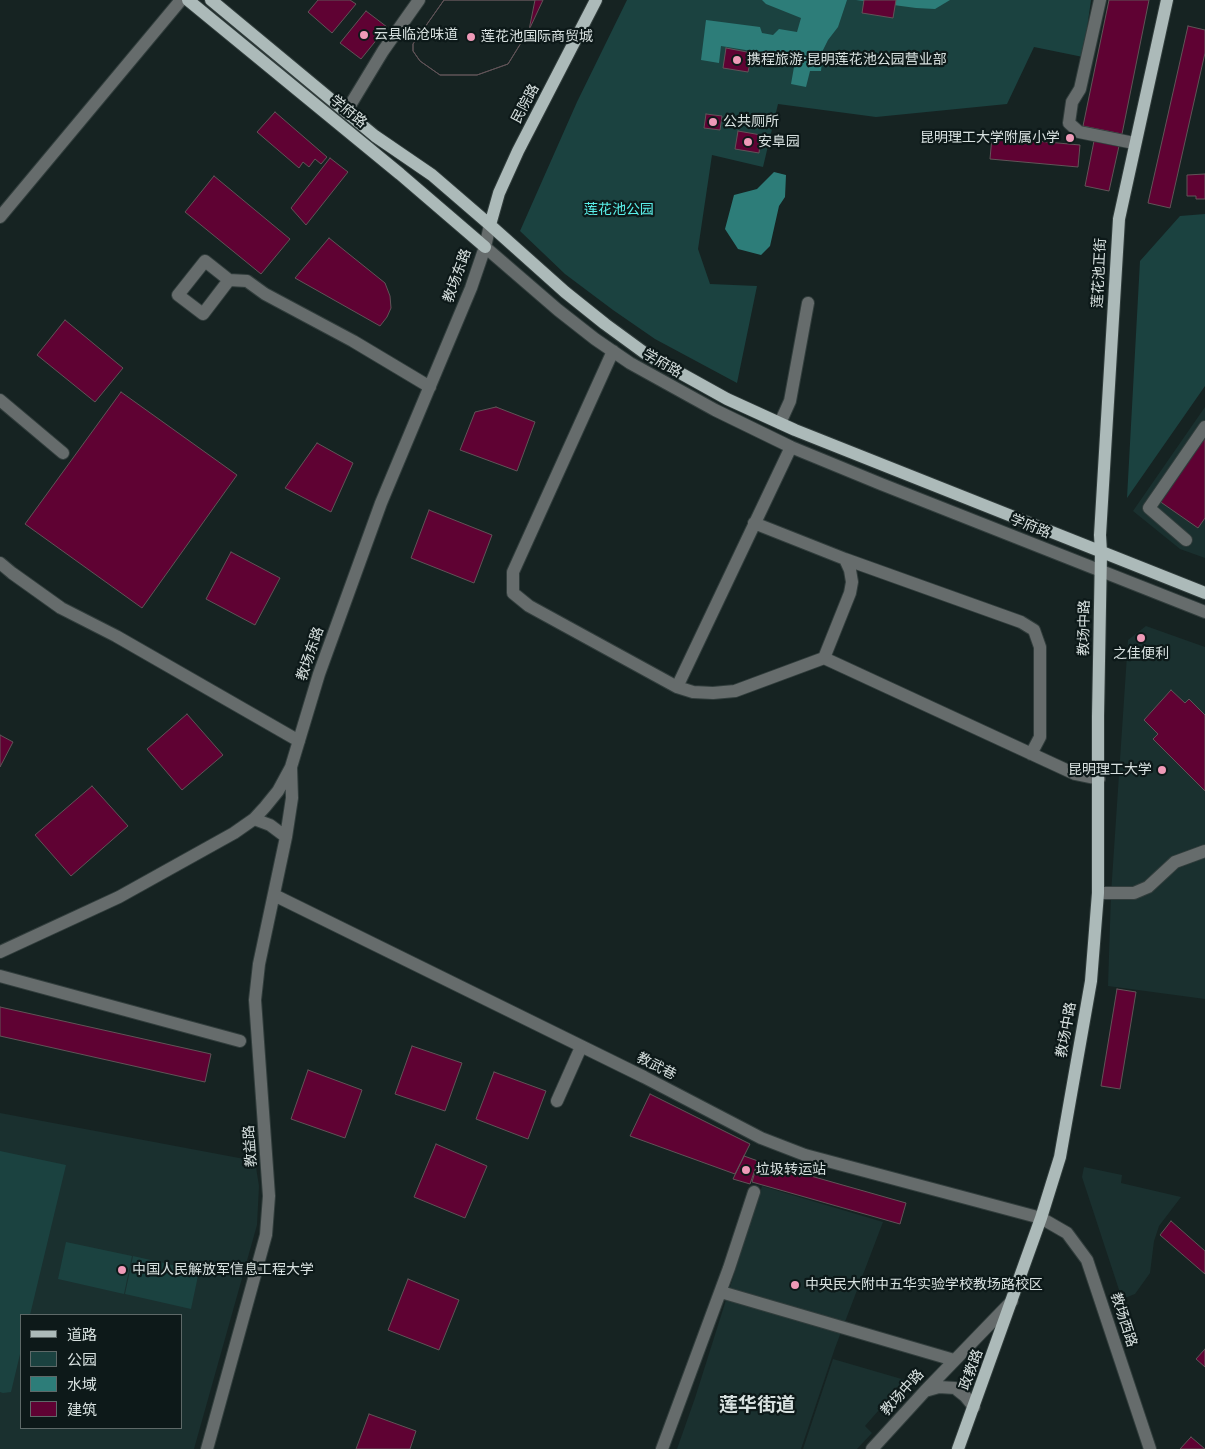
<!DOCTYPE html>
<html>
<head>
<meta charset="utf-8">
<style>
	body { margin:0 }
	#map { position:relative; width:1205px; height:1449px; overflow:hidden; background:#162322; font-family:Roboto,"Noto Sans SC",sans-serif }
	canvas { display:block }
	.legend { position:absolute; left:20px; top:1314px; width:162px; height:115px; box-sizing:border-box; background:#0d1919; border:1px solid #5e6968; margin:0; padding:6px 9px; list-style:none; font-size:15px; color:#d7e0df }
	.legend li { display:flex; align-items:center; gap:10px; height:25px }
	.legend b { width:25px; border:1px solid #5e6968 }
</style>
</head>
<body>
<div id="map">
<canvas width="1205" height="1449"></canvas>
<ul class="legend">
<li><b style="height:6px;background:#acbab9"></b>道路</li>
<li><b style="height:14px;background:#1b4240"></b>公园</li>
<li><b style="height:14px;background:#2d7d79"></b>水域</li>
<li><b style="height:14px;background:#5f0233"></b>建筑</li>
</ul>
</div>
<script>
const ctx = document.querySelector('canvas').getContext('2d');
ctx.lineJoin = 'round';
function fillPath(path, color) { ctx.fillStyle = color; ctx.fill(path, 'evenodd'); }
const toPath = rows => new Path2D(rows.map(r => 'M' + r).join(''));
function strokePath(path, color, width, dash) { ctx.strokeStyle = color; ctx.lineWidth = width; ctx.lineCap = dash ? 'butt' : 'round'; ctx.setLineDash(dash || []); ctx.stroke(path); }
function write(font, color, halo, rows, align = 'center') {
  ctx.font = font + ' Roboto,"Noto Sans SC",sans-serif'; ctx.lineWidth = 4.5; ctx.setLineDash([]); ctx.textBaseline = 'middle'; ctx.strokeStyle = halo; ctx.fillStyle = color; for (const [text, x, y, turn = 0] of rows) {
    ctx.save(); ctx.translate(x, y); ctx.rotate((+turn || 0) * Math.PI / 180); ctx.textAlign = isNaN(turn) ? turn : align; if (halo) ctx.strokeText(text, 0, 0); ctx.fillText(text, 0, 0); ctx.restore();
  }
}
const built = toPath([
	[1205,407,1205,558,1180,549,1133,511],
	[1146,626,1205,647,1205,999,1108,986,1111,894,1128,640],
	[0,1113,255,1161,259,1186,257,1225,194,1449,0,1449],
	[21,1315,181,1315,181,1428,21,1428],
	[1084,1167,1122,1175,1121,1183,1181,1197,1159,1226,1154,1241,1150,1273,1135,1294,1122,1299,1082,1177],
	[762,1186,883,1222,835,1348,801,1449,677,1449,695,1398],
	[833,1359,905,1380,865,1426,872,1433,857,1449,803,1449]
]);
const green = toPath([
	[627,0,1091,0,1083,57,1034,47,1007,104,876,117,778,104,763,167,712,155,698,249,710,284,757,286,737,383,655,339,613,310,565,274,520,231,577,102],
	[1205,214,1205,386,1127,498,1140,261,1180,216],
	[0,1151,66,1165,30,1315,21,1315,21,1350,11,1392,3,1393,0,1392],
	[66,1242,132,1256,124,1294,58,1279],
	[133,1256,199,1271,191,1309,125,1294]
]);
const water = toPath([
	[762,0,847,0,838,27,828,40,823,50,821,71,810,71,806,87,791,84,794,67,788,65,788,57,721,46,719,63,701,60,706,20,760,27,762,33,773,35,779,29,797,32,801,18,766,4],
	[856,0,950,0,935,9,916,8],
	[774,172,786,175,785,197,779,206,770,246,761,255,738,249,725,229,734,195,757,189]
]);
const building = toPath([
	[318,0,350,0,356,4,332,33,308,12,318,0],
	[444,0,543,0,529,30,508,64,477,75,440,75,420,61,413,51,413,44,444,0],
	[444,0,535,0,529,30,508,64,477,75,440,75,420,61,413,51,413,44,444,0],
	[864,0,896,0,893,18,862,13,864,0],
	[1109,0,1149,0,1122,134,1083,126,1109,0],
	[366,11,387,27,361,59,340,43,366,11],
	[1188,26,1205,30,1205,53,1170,208,1148,203,1188,26],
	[726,48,752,53,748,72,723,68,726,48],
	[275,112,327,157,321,164,315,159,309,167,303,162,299,168,257,132,275,112],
	[706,114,722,116,720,130,704,128,706,114],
	[738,131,761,135,759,153,735,149,738,131],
	[992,137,1080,145,1078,167,990,159,992,137],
	[1094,141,1119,146,1109,191,1085,186,1094,141],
	[330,158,348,172,306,225,291,208,330,158],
	[1205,174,1205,199,1196,199,1196,196,1187,196,1187,175,1205,174],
	[214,176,290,239,261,274,185,212,214,176],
	[329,238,385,283,390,296,391,308,387,317,380,326,295,278,329,238],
	[65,320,123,368,95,402,37,355,65,320],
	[121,392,237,475,142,608,25,524,121,392],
	[496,407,535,422,517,471,460,450,475,412,496,407],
	[1205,422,1205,518,1198,528,1152,496,1205,422],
	[317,443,353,463,331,512,285,488,317,443],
	[429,510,492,535,474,583,411,558,429,510],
	[231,552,280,578,255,625,206,599,231,552],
	[1171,690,1185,703,1189,699,1205,715,1205,791,1153,739,1158,734,1144,720,1171,690],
	[187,714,223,755,182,790,147,749,187,714],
	[0,735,13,742,0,767,0,735],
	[92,786,128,826,71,876,35,835,92,786],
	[1117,989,1136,992,1120,1089,1101,1086,1117,989],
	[0,1007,211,1054,205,1082,0,1036,0,1007],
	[412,1046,462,1063,445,1111,395,1094,412,1046],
	[308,1070,362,1090,345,1138,291,1119,308,1070],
	[494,1072,546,1091,528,1139,476,1119,494,1072],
	[650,1094,750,1144,735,1174,630,1136,650,1094],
	[436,1144,487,1166,465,1218,414,1197,436,1144],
	[744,1156,758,1161,750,1184,733,1179,744,1156],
	[758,1161,906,1203,900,1224,752,1182,758,1161],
	[1171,1221,1205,1251,1205,1274,1160,1235,1171,1221],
	[408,1279,459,1300,439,1350,388,1330,408,1279],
	[1205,1349,1205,1367,1196,1359,1205,1349],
	[369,1414,416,1431,410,1449,356,1449,369,1414],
	[1191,1437,1205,1449,1180,1449,1191,1437]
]);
const minor = toPath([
	[1100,0,1080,89,1072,102,1069,123,1079,132,1134,143],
	[346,112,383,51,419,0],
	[0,217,181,0],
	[485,247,558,310,595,339,630,363,715,410,791,447,881,484,1205,612],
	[205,261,229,280,203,314,178,295,205,261],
	[229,280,247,281,265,294,353,341,430,387],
	[613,351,513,572,513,593,529,606,677,687,693,692,713,693,735,691,824,658,1075,774,1099,779],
	[0,400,63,453],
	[780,423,790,401,808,303],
	[754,523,845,559,1021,622,1034,630,1040,647,1040,737,1031,754],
	[1186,540,1149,508,1205,427],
	[0,563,12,573,61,608,116,636,299,741],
	[824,658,850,593,852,582,850,570,845,559],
	[677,687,791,447],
	[254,819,270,825,286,837,292,798,291,767],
	[1098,893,1134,893,1148,887,1175,862,1205,851],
	[274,895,644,1077,761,1138,805,1155,1041,1218,1067,1233,1087,1260,1150,1449],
	[0,952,119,897,234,833,254,819,265,807,278,791,291,767,319,674,381,503,471,288,485,247,490,225],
	[0,976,240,1041],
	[557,1101,581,1047],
	[721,1292,954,1360],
	[925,1391,939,1387,955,1388,965,1396,974,1407],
	[207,1449,266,1235,269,1196,255,1000,259,964,286,837],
	[662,1449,729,1268,754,1192],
	[872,1449,925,1391,1012,1301]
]);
const major = toPath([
	[188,0,400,174,485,247],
	[211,0,375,136,432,175,490,225,565,292,605,324,646,354,727,399,795,430,1205,593],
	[490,225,499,193,518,151,596,0],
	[958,1449,1041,1218,1060,1157,1091,981,1098,893,1098,716,1101,552,1100,535,1119,219,1167,0]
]);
const markers = [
	[364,35,5,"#ef9ab8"],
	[471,37,5,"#ef9ab8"],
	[737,60,5,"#ef9ab8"],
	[713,122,5,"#ef9ab8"],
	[1070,138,5,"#ef9ab8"],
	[748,142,5,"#ef9ab8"],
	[1141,638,5,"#ef9ab8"],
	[1162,770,5,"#ef9ab8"],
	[746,1170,5,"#ef9ab8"],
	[122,1270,5,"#ef9ab8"],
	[795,1285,5,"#ef9ab8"]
];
const poiNames = [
	["云县临沧味道",374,35],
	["莲花池国际商贸城",481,37],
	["携程旅游·昆明莲花池公园营业部",747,60],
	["公共厕所",723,122],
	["昆明理工大学附属小学",1060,138,"right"],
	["安阜园",758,142],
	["之佳便利",1141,654,"center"],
	["昆明理工大学",1152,770,"right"],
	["垃圾转运站",756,1170],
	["中国人民解放军信息工程大学",132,1270],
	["中央民大附中五华实验学校教场路校区",805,1285]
];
const streetNames = [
	["民院路",526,104,-62],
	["学府路",348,112,39],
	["莲花池正街",1100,273,-87],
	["教场东路",458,276,-70],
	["学府路",662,364,30],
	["学府路",1030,527,22],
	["教场中路",1085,628,-89],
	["教场东路",311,654,-71],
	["教场中路",1067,1030,-80],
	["教武巷",656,1067,27],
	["教益路",251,1146,-94],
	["教场西路",1123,1320,72],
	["政教路",972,1370,-70],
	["教场中路",903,1393,-48]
];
const parkNames = [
	["莲花池公园",619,210]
];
const districtNames = [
	["莲华街道",757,1406]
];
fillPath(built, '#1a302f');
fillPath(green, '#1b4240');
fillPath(water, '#2d7d79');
fillPath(building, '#5f0233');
strokePath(building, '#615458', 1);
strokePath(minor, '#313d3c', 14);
strokePath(major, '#313d3c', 14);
strokePath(minor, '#666c6c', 12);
strokePath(major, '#acbab9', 12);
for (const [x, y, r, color] of markers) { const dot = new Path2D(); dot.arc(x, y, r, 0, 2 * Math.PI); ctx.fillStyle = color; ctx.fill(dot); strokePath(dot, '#0d1919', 2); }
write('14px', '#d7e0df', '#0d1919', poiNames, 'left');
write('14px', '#d7e0df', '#0d1919', streetNames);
write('14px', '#5aefe9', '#0d1919', parkNames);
write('bold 19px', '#d7e0df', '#0d1919', districtNames);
</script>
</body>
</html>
